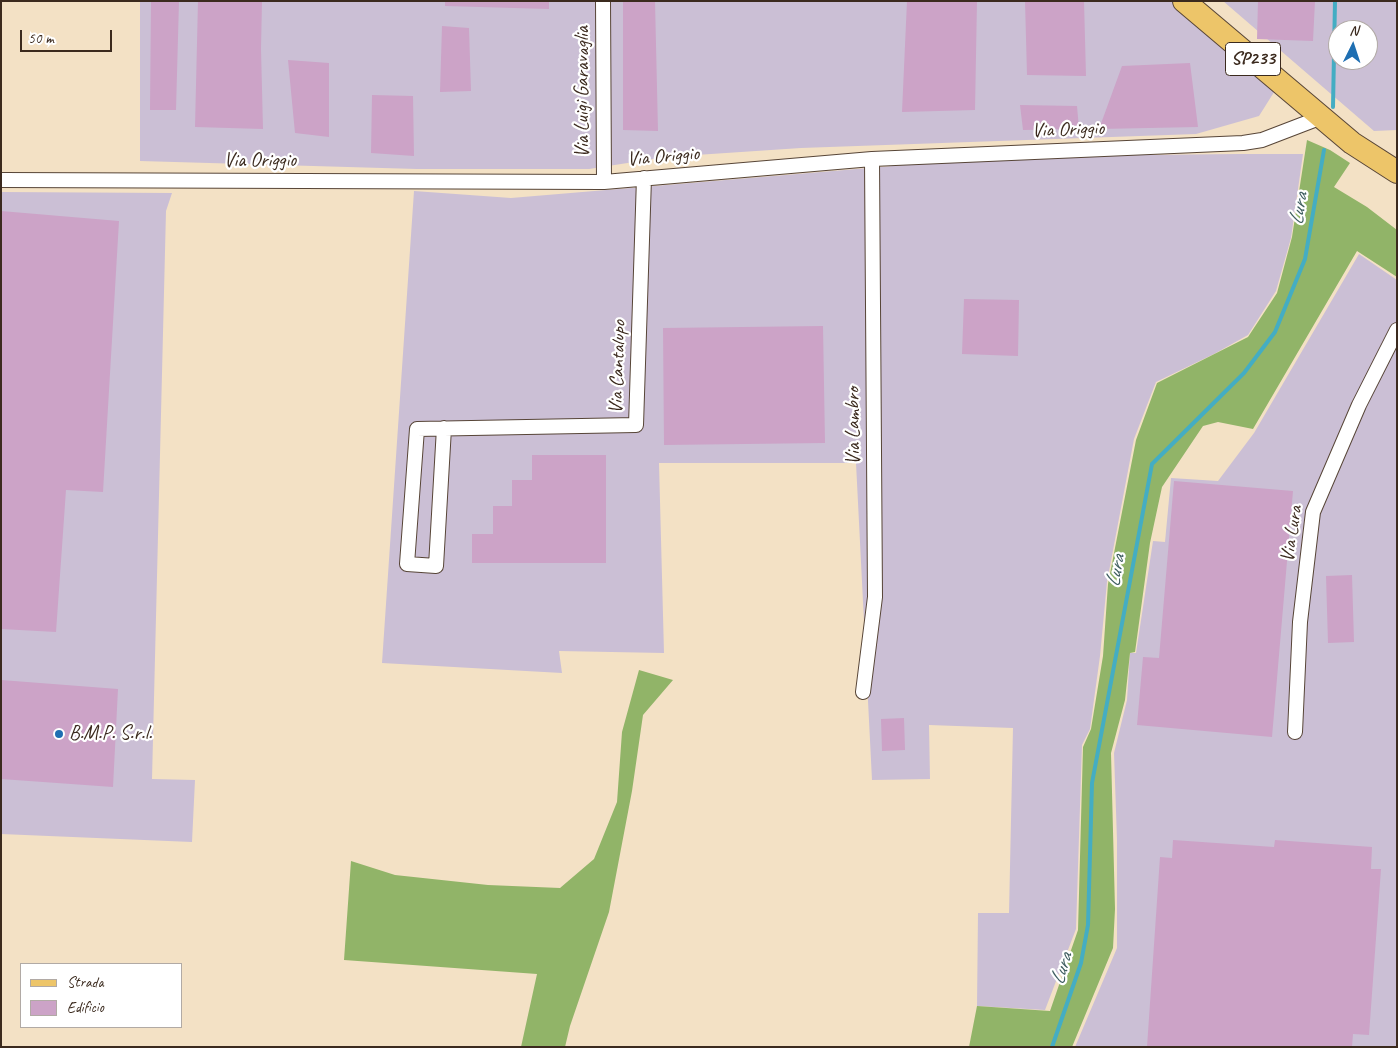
<!DOCTYPE html>
<html>
<head>
<meta charset="utf-8">
<style>
	body { margin:0 }
	#map { position:relative; width:1398px; height:1048px; overflow:hidden; background:#f3e1c5; font-family:Caveat,sans-serif }
	canvas { display:block }
	.frame { position:absolute; inset:0; border:2px solid #3b2a1e; pointer-events:none }
	.legend { position:absolute; left:20px; top:963px; width:162px; height:65px; box-sizing:border-box; background:#fff; border:1px solid #b1aaa5; margin:0; padding:6px 9px; list-style:none; font-size:15px; color:#3b2a1e }
	.legend li { display:flex; align-items:center; gap:10px; height:25px }
	.legend b { width:25px; border:1px solid #b1aaa5 }
	.north { position:absolute; left:1328px; top:20px; width:50px; height:50px; box-sizing:border-box; background:#fff; border:1px solid #b1aaa5; border-radius:50%; rotate:4deg; font-size:14px; font-weight:700; line-height:20px; text-align:center; color:#3b2a1e }
	.north::after { content:''; display:block; margin:auto; width:18px; height:22px; background:#1f6fb2; clip-path:polygon(50% 0,100% 100%,50% 72%,0 100%) }
	.scale { position:absolute; left:20px; top:30px; width:92px; height:22px; box-sizing:border-box; border:2px solid #3b2a1e; border-top:0; padding-left:6px; font-size:15px; line-height:18px; white-space:nowrap; color:#3b2a1e; -webkit-text-stroke:4px #fff; paint-order:stroke }
</style>
</head>
<body>
<div id="map">
<canvas width="1398" height="1048"></canvas>
<div class="frame"></div>
<ul class="legend">
<li><b style="height:6px;background:#edc569"></b>Strada</li>
<li><b style="height:14px;background:#cca3c7"></b>Edificio</li>
</ul>
<div class="north">N</div>
<div class="scale">50 m</div>
</div>
<script>
const ctx = document.querySelector('canvas').getContext('2d');
ctx.lineJoin = 'round';
function fillPath(path, color) { ctx.fillStyle = color; ctx.fill(path, 'evenodd'); }
const toPath = rows => new Path2D(rows.map(r => 'M' + r).join(''));
function strokePath(path, color, width, dash) { ctx.strokeStyle = color; ctx.lineWidth = width; ctx.lineCap = dash ? 'butt' : 'round'; ctx.setLineDash(dash || []); ctx.stroke(path); }
function write(font, color, halo, rows, align = 'center') {
  ctx.font = font + ' Caveat,sans-serif'; ctx.lineWidth = 4.5; ctx.setLineDash([]); ctx.textBaseline = 'middle'; ctx.strokeStyle = halo; ctx.fillStyle = color; for (const [text, x, y, turn = 0] of rows) {
    ctx.save(); ctx.translate(x, y); ctx.rotate((+turn || 0) * Math.PI / 180); ctx.textAlign = isNaN(turn) ? turn : align; if (halo) ctx.strokeText(text, 0, 0); ctx.fillText(text, 0, 0); ctx.restore();
  }
}
const industrial = toPath([
	[140,1,1172,1,1276,89,1259,116,1196,134,801,148,666,157,589,169,417,169,140,161],
	[1223,1,1397,1,1397,130,1374,131],
	[1338,30,1368,30,1368,60,1338,60],
	[1238,154,1303,154,1291,238,1276,291,1248,335,1214,354,1156,382,1134,439,1107,582,1100,656,1090,729,1082,745,1076,929,1045,1010,977,1006,978,913,1009,913,1013,728,929,725,930,779,872,780,856,463,659,463,664,653,559,651,562,673,382,663,414,191,511,198,952,161,1045,156],
	[1,192,172,193,166,211,152,779,195,780,192,842,1,834],
	[1359,254,1397,280,1397,1047,1075,1047,1117,948,1117,840,1114,753,1127,700,1130,653,1136,653,1153,541,1165,542,1171,478,1218,481,1254,433]
]);
const forest = toPath([
	[1307,140,1330,150,1350,163,1334,187,1367,207,1397,230,1397,277,1357,251,1253,429,1218,422,1203,426,1162,487,1150,543,1135,652,1130,653,1125,700,1111,753,1115,909,1113,948,1072,1047,969,1047,977,1006,1050,1011,1078,930,1083,747,1091,729,1103,656,1108,584,1136,440,1157,383,1248,337,1277,293,1292,237],
	[639,670,673,680,643,715,632,791,609,912,570,1026,565,1047,521,1047,537,974,344,960,351,861,395,875,488,885,560,888,594,859,617,802,622,732]
]);
const stream = toPath([
	[1333,107,1335,1],
	[1052,1047,1081,963,1088,925,1092,783,1152,464,1244,373,1275,332,1305,259,1324,150]
]);
const building = toPath([
	[151,1,179,1,176,110,150,110],
	[198,1,262,1,261,49,263,129,195,127],
	[445,1,549,1,549,9,445,6],
	[623,1,655,1,658,131,623,130],
	[907,1,977,1,975,110,902,112],
	[1025,1,1084,1,1086,76,1027,75],
	[1258,1,1315,1,1313,41,1257,39],
	[442,26,469,28,471,91,440,92],
	[288,60,329,63,329,137,295,133],
	[1190,63,1198,127,1099,129,1122,66],
	[372,95,413,96,414,156,371,153],
	[1020,105,1077,106,1079,129,1023,130],
	[1,211,119,221,103,492,66,490,56,632,1,629],
	[964,299,1019,300,1018,356,962,354],
	[823,326,825,443,664,445,663,328],
	[532,455,606,455,606,563,472,563,472,534,493,534,493,506,512,506,512,480,532,480],
	[1174,481,1293,491,1272,737,1137,725,1143,657,1159,658],
	[1352,575,1354,642,1328,643,1326,576],
	[1,680,118,689,113,787,1,779],
	[904,718,905,750,882,751,881,719],
	[1173,840,1274,847,1275,840,1372,847,1371,869,1381,869,1369,1035,1353,1034,1352,1047,1147,1047,1160,857,1172,858]
]);
const minor = toPath([
	[603,1,604,182],
	[1,180,604,182,872,159,1243,143,1262,140,1322,117],
	[444,428,436,566,407,564,417,429,636,425,644,178],
	[863,692,875,597,872,159],
	[1295,732,1300,622,1313,512,1359,405,1397,330]
]);
const primary = toPath([
	[1184,1,1352,143,1397,172]
]);
const markers = [
	[59,734,5,"#1f6fb2"]
];
const shields = [
	[1253,59,55]
];
const shieldNames = [
	["SP233",1253,59]
];
const streetNames = [
	["Via Luigi Garavaglia",583,92,-90],
	["Via Origgio",1068,130,-2],
	["Via Origgio",663,157,-5],
	["Via Origgio",260,161],
	["Via Cantalupo",618,367,-88],
	["Via Lambro",854,426,-90],
	["Via Lura",1292,534,-81]
];
const poiNames = [
	["B.M.P. S.r.l.",69,734]
];
const waterNames = [
	["Lura",1299,209,-80],
	["Lura",1116,571,-79],
	["Lura",1062,969,-73]
];
fillPath(industrial, '#cbbfd5');
fillPath(forest, '#91b468');
strokePath(stream, '#44adc3', 4);
fillPath(building, '#cca3c7');
strokePath(minor, '#574537', 16);
strokePath(primary, '#574537', 24);
strokePath(minor, '#fff', 14);
strokePath(primary, '#edc569', 22);
for (const [x, y, r, color] of markers) { const dot = new Path2D(); dot.arc(x, y, r, 0, 2 * Math.PI); ctx.fillStyle = color; ctx.fill(dot); strokePath(dot, '#fff', 2); }
for (const [x, y, w] of shields) { const box = new Path2D(); box.roundRect(x - w / 2, y - 16.5, w, 33, 4); ctx.fillStyle = '#fff'; ctx.fill(box); strokePath(box, '#3b2a1e', 1); }
write('bold 19px', '#3b2a1e', null, shieldNames);
write('20px', '#3b2a1e', '#fff', streetNames);
write('20px', '#3b2a1e', '#fff', poiNames, 'left');
write('italic 21px', '#3f5e60', '#fff', waterNames);
</script>
</body>
</html>
